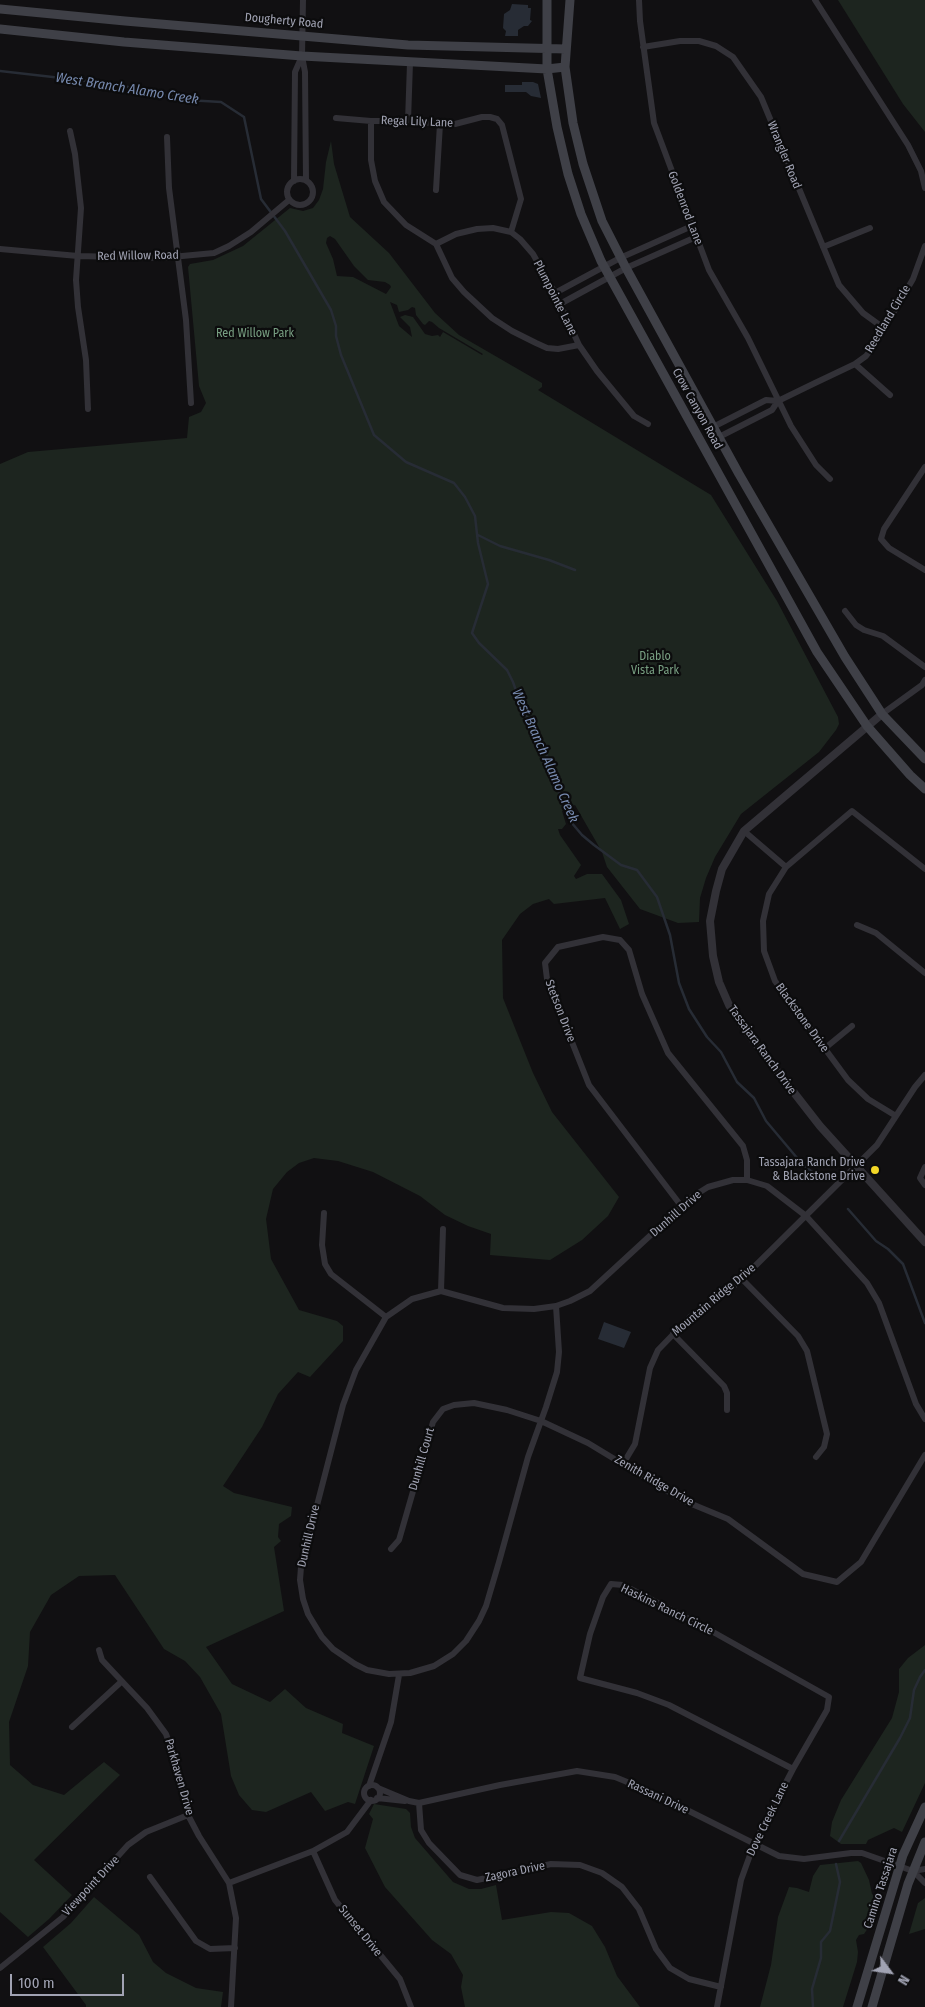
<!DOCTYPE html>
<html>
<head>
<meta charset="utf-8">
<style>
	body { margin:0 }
	#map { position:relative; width:925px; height:2007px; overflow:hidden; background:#111012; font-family:"Fira Sans Condensed",sans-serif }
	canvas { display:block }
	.north { position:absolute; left:865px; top:1947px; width:50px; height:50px; -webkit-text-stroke:4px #0c0c0d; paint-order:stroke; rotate:121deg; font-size:14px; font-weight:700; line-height:20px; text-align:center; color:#a1a3b3 }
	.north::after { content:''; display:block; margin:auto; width:18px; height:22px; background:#a1a3b3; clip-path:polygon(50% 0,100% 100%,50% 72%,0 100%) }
	.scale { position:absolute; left:10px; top:1974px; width:114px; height:22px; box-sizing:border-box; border:2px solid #a1a3b3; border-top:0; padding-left:6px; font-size:15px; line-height:18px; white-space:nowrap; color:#a1a3b3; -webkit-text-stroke:4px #0c0c0d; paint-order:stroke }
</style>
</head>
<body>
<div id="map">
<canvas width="925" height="2007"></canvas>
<div class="north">N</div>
<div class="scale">100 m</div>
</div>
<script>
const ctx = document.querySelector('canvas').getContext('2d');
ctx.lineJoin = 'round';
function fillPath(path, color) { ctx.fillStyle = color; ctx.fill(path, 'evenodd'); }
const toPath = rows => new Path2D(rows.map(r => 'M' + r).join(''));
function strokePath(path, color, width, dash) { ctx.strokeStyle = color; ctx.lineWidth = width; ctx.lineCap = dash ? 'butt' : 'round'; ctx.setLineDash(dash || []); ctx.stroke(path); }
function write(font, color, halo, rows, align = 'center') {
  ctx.font = font + ' "Fira Sans Condensed",sans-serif'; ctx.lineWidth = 4.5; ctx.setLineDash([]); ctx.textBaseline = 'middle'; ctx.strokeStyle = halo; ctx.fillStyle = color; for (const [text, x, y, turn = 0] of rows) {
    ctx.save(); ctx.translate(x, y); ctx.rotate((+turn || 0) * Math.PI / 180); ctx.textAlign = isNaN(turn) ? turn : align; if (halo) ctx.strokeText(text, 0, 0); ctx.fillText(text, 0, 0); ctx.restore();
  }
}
const green = toPath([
	[838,0,925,0,925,132,903,104],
	[331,141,334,164,350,217,389,253,435,313,459,335,542,383,542,387,538,390,711,495,777,601,838,717,839,724,836,730,819,752,741,814,715,857,706,878,700,898,699,922,678,923,640,909,607,867,602,852,575,805,562,811,566,824,562,829,558,829,560,835,581,865,574,876,576,879,587,874,602,874,621,900,629,924,620,929,605,898,554,904,549,899,533,904,520,914,502,940,503,998,533,1073,552,1112,619,1197,608,1216,582,1240,550,1260,490,1255,491,1234,468,1226,445,1215,420,1196,373,1172,338,1161,314,1158,299,1163,287,1172,273,1189,266,1219,271,1259,299,1310,337,1321,343,1326,343,1341,310,1377,298,1372,278,1394,262,1427,223,1486,234,1493,292,1507,291,1516,279,1524,278,1537,281,1541,274,1547,284,1611,206,1647,232,1684,270,1702,285,1689,306,1708,343,1724,342,1733,374,1746,355,1804,348,1802,325,1811,311,1792,266,1812,252,1810,239,1795,231,1776,221,1714,200,1677,185,1661,164,1649,115,1575,79,1576,51,1595,30,1632,28,1666,9,1722,10,1765,33,1785,64,1795,104,1762,120,1775,34,1860,72,1895,49,1919,28,1937,0,1912,0,464,28,452,187,438,189,417,201,412,206,403,199,386,188,267,190,264,213,260,243,246,290,208,303,211,313,208,319,200,323,189,326,162],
	[330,236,335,239,354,266,368,280,385,282,390,285,391,287,386,294,353,277,337,276,333,259,326,243,327,238],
	[390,302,397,305,399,312,408,310,412,307,415,308,416,315,423,324,425,325,429,321,432,322,439,328,483,354,482,355,443,332,440,337,438,335,432,336,425,334,413,317,405,315,400,317,410,327,412,337,399,326],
	[925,1645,925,1783,902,1832,894,1828,868,1840,866,1844,841,1844,830,1836,832,1822,841,1800,892,1718,899,1692,899,1669,908,1658],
	[374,1804,406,1809,410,1813,411,1827,415,1838,453,1882,469,1889,481,1889,496,1885,502,1920,551,1912,569,1913,592,1926,605,1947,617,1976,640,2007,465,2007,461,1987,463,1975,451,1954,432,1940,385,1887,365,1848,373,1819,369,1814],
	[858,1861,861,1863,869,1880,872,1894,876,1898,868,1928,864,1934,859,1935,856,1940,858,1952,857,1962,843,2007,760,2007,771,1965,778,1917,789,1887,797,1888,809,1892,813,1876,820,1865],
	[94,1897,139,1935,153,1962,166,1973,196,1988,223,1992,221,2007,86,2007,86,2005,43,1947,71,1923],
	[925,1898,925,1929,909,1934,918,1903]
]);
const water = toPath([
	[512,4,528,5,528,8,531,8,530,20,532,21,528,26,524,26,518,30,518,36,505,36,506,31,503,28,504,14,510,10],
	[522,82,533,82,538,84,541,98,531,96,526,92,505,92,505,85,522,85],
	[604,1322,631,1332,624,1348,598,1339]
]);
const stream = toPath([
	[0,71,114,84,187,100,221,102,244,117,261,199,285,231,331,310,336,326,336,336,341,355,374,435,406,462,454,483,465,497,475,516,478,543,488,584,472,633,479,643,507,670,513,682,523,711,543,744,564,807,571,822,582,835,594,845,621,865,637,870,657,897,670,935,679,983,689,1009,707,1037,721,1052,737,1082,754,1098,766,1121,803,1165,819,1177],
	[478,535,500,546,549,560,575,570],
	[848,1209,876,1241,888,1249,903,1264,925,1323],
	[839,1841,900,1738,910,1718,914,1690,920,1677,925,1670],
	[813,2007,812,1989,821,1958,821,1942,830,1931,840,1882,836,1864]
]);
const minor = toPath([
	[303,0,302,56,305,72,306,180],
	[639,0,640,21,654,123,709,270,748,338,791,426,816,465,830,479],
	[815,0,908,145,921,171,925,188],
	[643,47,680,41,699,41,716,46,733,57,761,97,839,285,863,313,885,329],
	[336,118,371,121,408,121,440,124,455,124,482,117,490,117,497,119,502,125,521,199,511,232],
	[371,121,371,160,375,181,384,202,406,225,436,244,452,278,464,292,492,318,512,331,536,343,547,348,558,349,579,345],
	[408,121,410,63],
	[70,131,75,154,81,208,76,280,78,307,86,360,88,409],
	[167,137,169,188,186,320,191,403],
	'287 192a13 13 0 1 1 26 0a13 13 0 1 1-26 0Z',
	[294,181,295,72,302,56],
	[436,190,440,124],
	[436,244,456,234,477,229,493,228,511,232,520,239,533,254,555,293,579,345,597,371,634,416,648,424],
	[823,247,870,228],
	[0,249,78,256,161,258,214,253,229,246,251,232,289,200],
	[555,293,620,258,692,226],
	[560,304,626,268,696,237],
	[855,364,890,395],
	[713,427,766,400,778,401,815,383,855,364,866,356,875,344,913,279,925,246],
	[719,437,772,410,778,401],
	[925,467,884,529,881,539,889,548,925,570],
	[845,611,856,625,864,630,883,636,925,667],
	[882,714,922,685,925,680],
	[744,831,786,867],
	[857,925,876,933,925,973],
	[824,1049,852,1026],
	[896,1116,868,1099,848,1080,775,981,764,951,763,921,769,894,786,867,852,811,925,869],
	[925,1167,920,1178,925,1185],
	[682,1207,589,1085,547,979,545,963,558,947,603,937,620,940,629,950,642,994,668,1053,743,1146,747,1160,747,1180],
	[324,1213,322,1245,325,1264,331,1274,386,1317],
	[742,1279,798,1336,807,1351,827,1434,824,1447,816,1457],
	[441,1291,503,1308,534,1309,556,1306,559,1352,557,1372,546,1407,528,1457,499,1562,486,1606,479,1621,466,1641,453,1654,434,1666,410,1673,389,1674,367,1670,355,1664,333,1649,322,1637,308,1614,303,1599,300,1580,301,1567,343,1405,356,1370,386,1317,412,1299,441,1291],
	[441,1291,443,1229],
	[556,1306,570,1301,590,1291,692,1197,708,1187,733,1180,747,1180,767,1186,806,1216,867,1283,879,1303,916,1404,925,1419],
	[673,1334,724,1386,727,1393,727,1410],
	[623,1464,635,1444,650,1368,658,1350,690,1317,723,1295,742,1279,877,1145,915,1087,925,1075],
	[391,1549,399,1540,433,1422,443,1409,454,1405,474,1403,507,1410,541,1421,588,1443,682,1500,728,1519,803,1574,837,1582,861,1562,925,1455],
	[99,1650,102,1660,147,1708,166,1734,177,1766,188,1815,199,1836,229,1883,236,1918,231,2007],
	[72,1727,121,1682],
	'364 1793a8 8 0 1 1 16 0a8 8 0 1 1-16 0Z',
	[369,1786,391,1722,399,1675],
	[378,1788,409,1801,419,1803,500,1785,577,1771,615,1777,649,1791,779,1856,804,1859,851,1853,862,1853,913,1871,925,1883],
	[377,1798,405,1801],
	[419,1803,421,1830,429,1843,460,1875,477,1880,551,1864,580,1865,602,1873,622,1887,639,1909,656,1949,670,1968,689,1979,721,1987],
	[313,1851,335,1900,400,1979,411,2007],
	[913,1871,925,1869],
	[150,1877,196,1941,210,1949,235,1948],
	[229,1883,313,1851,347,1832,371,1800],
	[0,1968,63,1917,128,1845,146,1832,188,1815],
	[717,2007,741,1880,754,1844,793,1769,827,1710,829,1697,706,1628,623,1585,611,1584,603,1597,590,1634,580,1678,637,1693,669,1705,793,1769]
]);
const tertiary = toPath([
	[882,714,744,831,722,869,716,891,710,921,713,956,719,982,729,1005,746,1031,820,1126,925,1242]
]);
const secondary = toPath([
	[547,0,547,69,557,127,568,174,581,214,601,261,817,652,867,726,910,775,925,789],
	[570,0,565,67,573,123,583,164,602,221,626,268,739,474,845,657,882,714,925,759],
	[0,9,125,21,408,45,566,49],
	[0,29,124,42,302,56,547,69,565,67],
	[857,2007,903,1855,925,1807],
	[872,2007,908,1884,925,1842]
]);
const markers = [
	[875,1170,5,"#f3d727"]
];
const streetNames = [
	["Dougherty Road",284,21,5],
	["Regal Lily Lane",417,122,2],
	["Wrangler Road",784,155,68],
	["Goldenrod Lane",685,208,69],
	["Red Willow Road",138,256,-1],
	["Plumpointe Lane",555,298,63],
	["Reedland Circle",888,319,-59],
	["Crow Canyon Road",697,409,61],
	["Stetson Drive",560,1011,69],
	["Blackstone Drive",802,1018,54],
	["Tassajara Ranch Drive",762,1050,54],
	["Dunhill Drive",676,1214,-41],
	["Mountain Ridge Drive",714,1300,-40],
	["Dunhill Court",422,1459,-74],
	["Zenith Ridge Drive",654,1481,30],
	["Dunhill Drive",309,1536,-77],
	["Haskins Ranch Circle",667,1610,26],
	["Parkhaven Drive",179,1777,74],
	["Rassani Drive",658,1797,25],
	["Dove Creek Lane",768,1819,-64],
	["Zagora Drive",515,1872,-12],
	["Viewpoint Drive",91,1886,-47],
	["Camino Tassajara",881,1888,-72],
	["Sunset Drive",360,1931,51]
];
const parkNames = [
	["Red Willow Park",255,334],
	["Diablo",655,657],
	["Vista Park",655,671]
];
const poiNames = [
	["Tassajara Ranch Drive",865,1163],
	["& Blackstone Drive",865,1177]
];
const waterNames = [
	["West Branch Alamo Creek",127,89,9],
	["West Branch Alamo Creek",545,756,66]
];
fillPath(green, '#1d251f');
fillPath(water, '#272c35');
strokePath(stream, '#272c35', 2.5);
strokePath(minor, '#323137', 6);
strokePath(tertiary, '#323137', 8);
strokePath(secondary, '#3f4047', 9);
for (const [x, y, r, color] of markers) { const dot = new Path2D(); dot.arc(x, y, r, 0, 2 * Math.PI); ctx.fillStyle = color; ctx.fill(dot); strokePath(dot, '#0c0c0d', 2); }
write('12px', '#a1a3b3', '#0c0c0d', streetNames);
write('12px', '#789f82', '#0c0c0d', parkNames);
write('12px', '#a1a3b3', '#0c0c0d', poiNames, 'right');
write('italic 14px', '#778aaf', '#0c0c0d', waterNames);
</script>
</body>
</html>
